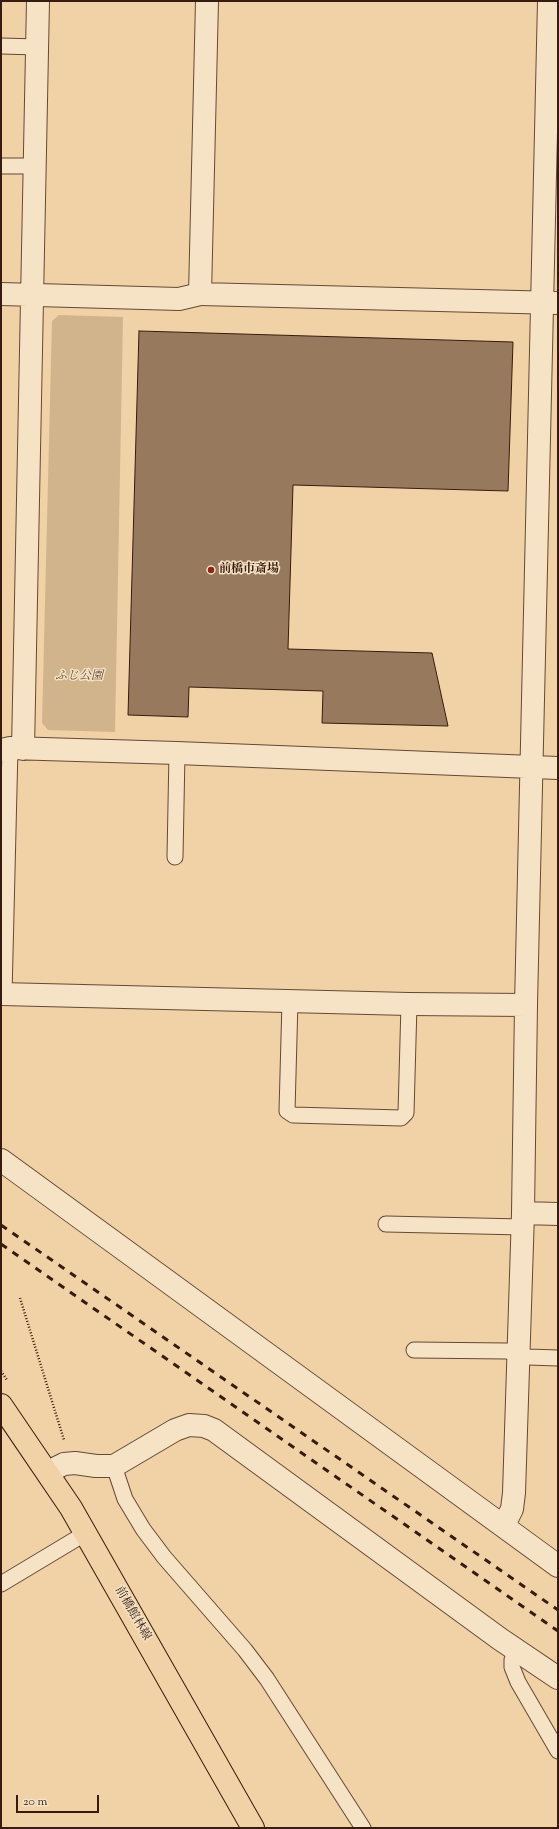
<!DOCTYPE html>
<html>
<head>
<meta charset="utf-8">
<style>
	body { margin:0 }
	#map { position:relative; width:559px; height:1829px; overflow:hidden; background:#f1d2a6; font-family:"Sorts Mill Goudy",serif }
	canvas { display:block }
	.frame { position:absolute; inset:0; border:2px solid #361b0e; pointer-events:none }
	.scale { position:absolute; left:16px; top:1795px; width:83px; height:18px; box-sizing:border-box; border:2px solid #361b0e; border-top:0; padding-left:5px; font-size:12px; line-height:14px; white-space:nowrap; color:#361b0e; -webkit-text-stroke:3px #f6e2c5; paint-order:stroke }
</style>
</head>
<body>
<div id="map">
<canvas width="559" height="1829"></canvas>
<div class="frame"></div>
<div class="scale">20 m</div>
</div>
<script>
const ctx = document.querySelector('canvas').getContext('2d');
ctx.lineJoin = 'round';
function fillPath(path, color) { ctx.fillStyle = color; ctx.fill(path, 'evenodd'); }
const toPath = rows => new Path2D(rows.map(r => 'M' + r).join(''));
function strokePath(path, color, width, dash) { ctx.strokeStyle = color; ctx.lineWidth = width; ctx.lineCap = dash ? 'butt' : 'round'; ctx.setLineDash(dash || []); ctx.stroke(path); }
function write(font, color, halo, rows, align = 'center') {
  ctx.font = font + ' "Sorts Mill Goudy","Noto Serif JP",serif'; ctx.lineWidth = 3; ctx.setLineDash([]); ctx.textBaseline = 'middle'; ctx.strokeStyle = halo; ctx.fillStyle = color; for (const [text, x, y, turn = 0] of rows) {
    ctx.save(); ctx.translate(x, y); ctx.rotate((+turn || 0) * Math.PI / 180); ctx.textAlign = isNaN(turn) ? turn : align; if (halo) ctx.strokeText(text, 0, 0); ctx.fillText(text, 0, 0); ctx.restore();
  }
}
const green = toPath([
	[59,315,123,317,115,732,48,730,42,723,52,321]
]);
const building = toPath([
	[139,331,513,342,508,491,293,485,288,649,432,653,448,726,322,723,323,691,189,687,188,717,128,715,139,331]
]);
const path = toPath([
	[20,1298,64,1440],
	[1,1371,7,1380]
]);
const service = toPath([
	[1,46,38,47],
	[1,166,35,166],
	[175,857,177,753],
	[4,995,10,748],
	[290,1001,287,1111,293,1115,401,1118,406,1113,409,1004],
	[386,1224,523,1227],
	[414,1350,507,1351,528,1357,558,1358],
	[114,1466,125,1499,143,1529,164,1557,245,1650,267,1679,363,1828],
	[1,1584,86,1533],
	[518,1651,512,1660,512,1667,518,1682,558,1751]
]);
const minor = toPath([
	[1,294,179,299,200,294],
	[23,749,38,1],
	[1,750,10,748,177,753,558,768],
	[1,994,409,1004,526,1005],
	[1,1160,558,1566],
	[523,1213,558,1214],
	[48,1472,64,1464,75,1463,96,1466,114,1466,175,1430,189,1425,204,1426,214,1430,500,1639,558,1678],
	[504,1525,512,1509,514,1493,523,1213,526,1005,549,1]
]);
const tertiary = toPath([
	[207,1,200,294,558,303]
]);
const primary = toPath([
	[1,1405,71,1508,253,1828]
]);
const rail = toPath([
	[1,1225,558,1610],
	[1,1244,558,1631]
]);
const markers = [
	[211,570,4,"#8f2418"]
];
const poiNames = [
	["前橋市斎場",219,570]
];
const parkNames = [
	["ふじ公園",79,677]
];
const streetNames = [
	["前橋館林線",132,1614,60]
];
fillPath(green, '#d1b38c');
fillPath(building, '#977a5d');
strokePath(building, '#361b0e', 1);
strokePath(service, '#654934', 17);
strokePath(minor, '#654934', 24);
strokePath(tertiary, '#654934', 24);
strokePath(primary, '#361b0e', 24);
strokePath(path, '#361b0e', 2.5, [1, 2]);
strokePath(service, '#f6e2c5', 15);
strokePath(minor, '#f6e2c5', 22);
strokePath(tertiary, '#f6e2c5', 22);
strokePath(primary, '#f1d2a6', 22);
strokePath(rail, '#361b0e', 3, [7, 7]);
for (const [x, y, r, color] of markers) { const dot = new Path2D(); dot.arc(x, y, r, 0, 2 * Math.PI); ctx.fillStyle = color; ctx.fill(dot); strokePath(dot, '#f6e2c5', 1.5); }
write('bold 12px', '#361b0e', '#f6e2c5', poiNames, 'left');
write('italic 12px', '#644934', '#f6e2c5', parkNames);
write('12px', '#361b0e', '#f6e2c5', streetNames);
</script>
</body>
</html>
